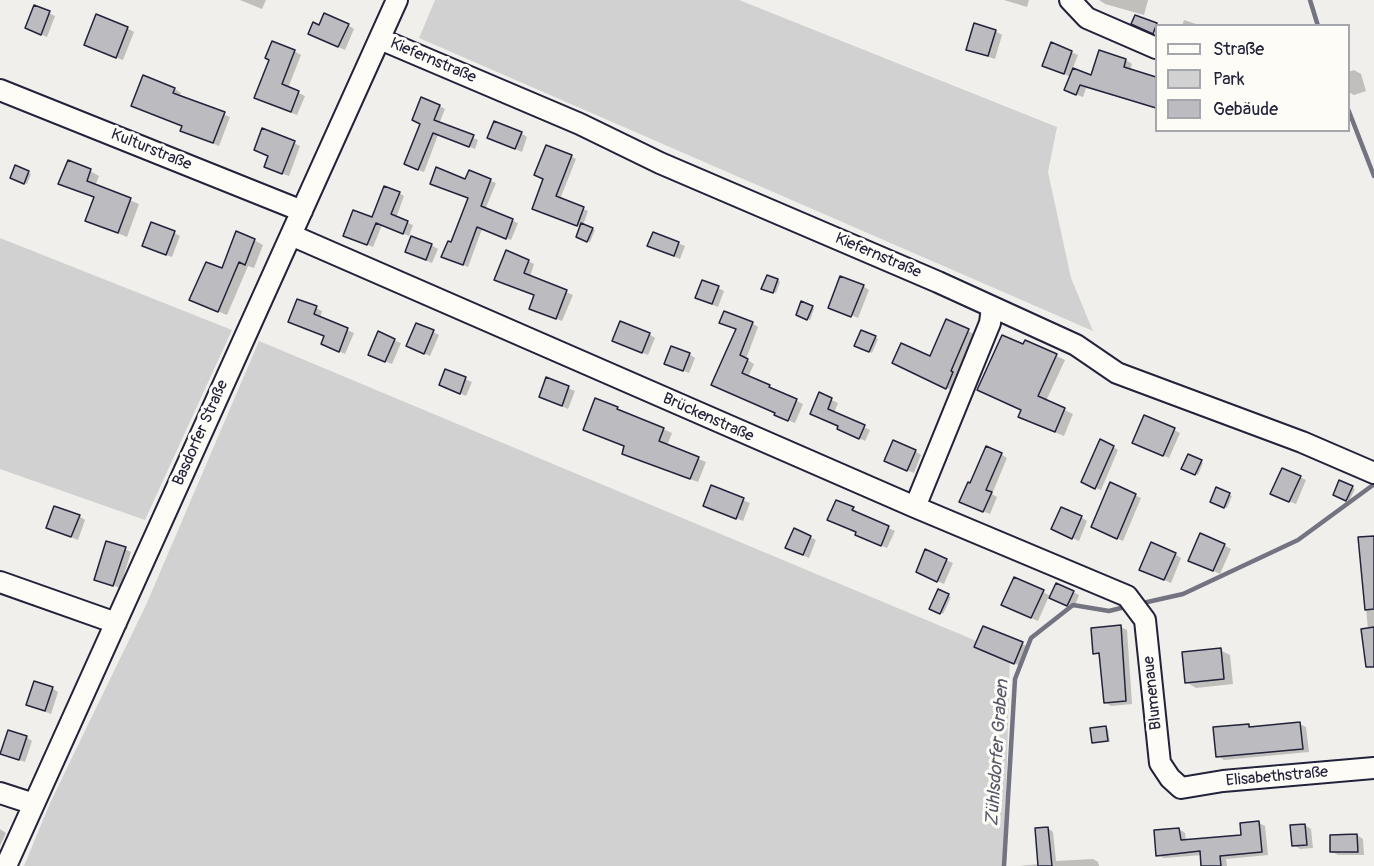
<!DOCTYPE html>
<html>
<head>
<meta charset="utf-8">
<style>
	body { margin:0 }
	#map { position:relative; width:1374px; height:866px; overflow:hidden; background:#f0efec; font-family:Pangolin,sans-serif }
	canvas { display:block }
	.legend { position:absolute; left:1155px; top:24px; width:195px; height:108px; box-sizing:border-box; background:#fdfcf7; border:2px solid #a5a5ac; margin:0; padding:8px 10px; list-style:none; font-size:18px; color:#22223b }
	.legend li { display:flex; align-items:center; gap:12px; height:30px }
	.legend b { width:30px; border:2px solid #a5a5ac }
</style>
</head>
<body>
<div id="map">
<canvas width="1374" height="866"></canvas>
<ul class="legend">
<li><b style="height:8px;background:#fdfcf7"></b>Straße</li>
<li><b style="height:16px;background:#d2d1d1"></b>Park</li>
<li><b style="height:16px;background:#bcbcc0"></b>Gebäude</li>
</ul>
</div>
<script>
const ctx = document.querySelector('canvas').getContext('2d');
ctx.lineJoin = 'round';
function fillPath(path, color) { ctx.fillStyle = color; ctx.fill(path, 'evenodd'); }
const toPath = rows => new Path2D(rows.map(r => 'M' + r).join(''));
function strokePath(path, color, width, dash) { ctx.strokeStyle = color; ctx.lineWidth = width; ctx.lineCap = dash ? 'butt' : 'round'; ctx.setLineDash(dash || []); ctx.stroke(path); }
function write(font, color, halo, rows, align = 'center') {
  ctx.font = font + ' Pangolin,sans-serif'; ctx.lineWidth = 6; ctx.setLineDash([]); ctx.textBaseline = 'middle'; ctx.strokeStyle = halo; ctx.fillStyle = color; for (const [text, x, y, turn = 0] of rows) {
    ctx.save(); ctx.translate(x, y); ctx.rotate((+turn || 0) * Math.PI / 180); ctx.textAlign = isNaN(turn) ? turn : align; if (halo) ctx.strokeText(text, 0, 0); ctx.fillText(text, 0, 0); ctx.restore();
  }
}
const green = toPath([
	[435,0,739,0,1057,127,1048,172,1071,278,1093,331,419,38],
	[0,238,232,330,145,520,0,469],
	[259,341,1010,655,1004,866,24,866,50,803,146,605]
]);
const shadow = toPath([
	[240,0,266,0,262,9],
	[1004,0,1029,0,1027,7],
	[1099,0,1148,0,1144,15,1105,4],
	[49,13,55,16,47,37,33,31],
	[1184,20,1202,26,1182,26],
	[348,25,354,29,345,50,316,37,319,27],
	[127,28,134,32,123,60,91,48],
	[995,31,1002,35,995,59,968,50],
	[1052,44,1078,55,1072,70,1092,77,1126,60,1132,64,1130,70,1156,79,1156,108,1086,88,1083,97,1072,93,1071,77,1050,68],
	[294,51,301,55,288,88,305,96,297,115,262,101],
	[1354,70,1361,74,1366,91,1354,95,1348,92,1348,72],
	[175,89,181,93,179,96,230,117,219,146,188,133,184,126,139,109],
	[440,106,445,109,439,124,478,140,475,149,438,135,424,172,411,167],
	[521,133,527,137,522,152,489,138],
	[294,143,300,146,289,176,272,170],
	[571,156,576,159,560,199,588,211,583,225,595,230,590,242,580,238,581,227,538,211],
	[16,167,31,174,27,184,15,179],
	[90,171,99,176,95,186,139,204,127,237,87,220,95,198,60,183],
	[470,172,496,183,485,210,518,223,511,240,482,229,468,267,448,259,452,244,469,199,437,186,466,181],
	[399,193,404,196,396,218,413,225,409,236,382,225,373,247,350,238],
	[174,233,180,236,172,257,150,249],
	[254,240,263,245,254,268,248,266,227,315,200,304,223,270],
	[678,243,685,246,680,259,649,246],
	[431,245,438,249,432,263,406,252],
	[528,261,534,264,530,277,573,295,562,321,537,311,536,295,502,282],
	[778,280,780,282,776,293,766,290],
	[863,286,869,290,858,318,835,308],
	[718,288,724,291,718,307,703,301],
	[812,307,814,309,810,320,800,316],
	[316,308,322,311,320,318,354,333,345,354,329,347,326,336,290,322],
	[752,323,758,327,746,359,754,364,748,377,803,404,795,423,782,418,777,413,719,388,737,329,727,326],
	[968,331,974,334,956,376,959,377,953,391,900,366,931,358],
	[433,332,439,335,430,356,414,349],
	[862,332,878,339,872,353,856,346],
	[649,334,655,338,648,355,620,344],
	[394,340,401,343,392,364,376,358],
	[1026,342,1065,360,1046,401,1073,414,1064,436,1028,421,1022,410,979,390,1024,346],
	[689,354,695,358,689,373,672,366],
	[465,379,472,382,466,396,447,388],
	[547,379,575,391,568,409,540,397],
	[819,394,838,403,834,413,870,430,865,441,811,414],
	[596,400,672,433,667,446,706,462,698,482,631,457,626,447,585,430],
	[1174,430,1180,433,1169,458,1140,446],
	[1113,447,1118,450,1101,490,1088,485],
	[915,451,921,455,914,473,892,464],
	[1001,454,1007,458,992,494,997,497,990,514,967,505,971,485],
	[1189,456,1203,463,1198,475,1183,468],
	[1300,477,1306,480,1296,504,1278,497],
	[1340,482,1355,489,1349,501,1335,494],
	[1111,484,1141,498,1123,541,1098,530],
	[712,487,750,503,743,521,711,508],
	[1217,489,1232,496,1227,508,1211,501],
	[837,502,859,512,858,514,895,531,887,548,863,538],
	[79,516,85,520,78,540,48,528],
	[1081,517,1087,521,1079,541,1059,532],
	[810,537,816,540,809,558,793,551],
	[1374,537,1374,659,1368,630,1360,539],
	[1224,545,1231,549,1220,574,1196,563],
	[125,549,131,552,120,588,96,579],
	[1175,554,1181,558,1171,583,1147,572],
	[946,560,953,563,944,584,924,575],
	[938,591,951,597,943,614,931,608],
	[1043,592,1052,597,1073,592,1079,595,1074,608,1049,596,1038,621,1009,608],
	[1121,627,1127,630,1132,704,1111,706,1105,702,1101,656,1095,653],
	[984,628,1029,647,1021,666,982,650],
	[1220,650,1230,655,1233,684,1196,688,1186,682],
	[52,688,58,692,51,714,28,705],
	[1300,724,1306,727,1309,752,1224,760,1218,756,1248,725,1253,728],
	[1106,728,1108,729,1110,742,1093,742],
	[26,737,32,741,25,762,2,754],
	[1259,823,1265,826,1268,855,1226,859,1227,866,1203,866,1202,855,1164,858,1157,855,1179,829,1185,833,1186,841,1243,836],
	[1305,825,1311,829,1313,848,1300,849,1294,845],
	[1048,828,1053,832,1056,861,1093,859,1098,862,1099,866,1019,866,1039,864],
	[0,829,6,833,0,846],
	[1357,835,1363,839,1364,855,1338,855,1332,852]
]);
const stream = toPath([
	[1310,0,1318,26],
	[1348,109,1374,176],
	[1143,603,1183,594,1298,540,1373,485],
	[1004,866,1015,679,1031,638,1073,605,1109,611,1121,608]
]);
const building = toPath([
	[34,5,50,11,41,35,25,28,34,5],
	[324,13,349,24,338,47,308,34,313,22,319,25,324,13],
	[96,14,128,27,116,58,84,45,96,14],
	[1135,15,1157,23,1153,34,1131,24,1135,15],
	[974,23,996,30,988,56,966,50,974,23],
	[272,41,295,50,282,84,299,91,291,112,254,98,269,60,265,58,272,41],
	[1051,42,1072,51,1064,74,1042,66,1051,42],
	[1099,50,1126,59,1124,67,1156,77,1156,108,1080,85,1076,95,1064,90,1073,68,1091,75,1099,50],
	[143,75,175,88,173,93,225,112,213,143,180,131,182,126,131,106,143,75],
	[421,97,440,105,434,120,474,135,469,147,433,133,418,170,404,164,420,124,412,120,421,97],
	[494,121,522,132,515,149,487,138,494,121],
	[262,128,295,141,282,174,264,167,268,156,254,150,262,128],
	[546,145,572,155,556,196,584,207,577,226,532,209,543,179,534,175,546,145],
	[68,160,91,169,87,181,131,198,118,233,85,221,94,197,58,184,68,160],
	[15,165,29,171,24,184,10,178,15,165],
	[436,167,465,179,469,170,491,179,481,206,513,219,506,239,477,227,463,265,441,257,448,241,451,242,468,198,430,184,436,167],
	[384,186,400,192,391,214,408,221,403,234,376,223,367,245,343,236,353,210,372,217,384,186],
	[151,222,175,231,166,255,142,246,151,222],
	[581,223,593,228,587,242,576,237,581,223],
	[236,231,255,239,245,265,239,262,218,312,189,300,206,262,222,268,236,231],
	[653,232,679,242,674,256,647,246,653,232],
	[411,236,432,244,426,260,405,252,411,236],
	[506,250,529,260,524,273,567,290,556,319,529,309,534,295,494,280,506,250],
	[767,275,778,279,773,293,761,289,767,275],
	[840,276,864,285,851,317,828,308,840,276],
	[702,280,719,286,712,304,695,298,702,280],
	[297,299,317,306,314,314,348,328,339,352,321,344,324,336,288,322,297,299],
	[801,301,813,306,807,320,796,315,801,301],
	[724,311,753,322,740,355,748,359,742,373,770,385,769,387,797,399,788,421,774,415,775,413,711,385,736,329,719,323,724,311],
	[946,319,969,329,951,371,953,372,946,389,892,363,901,343,930,356,946,319],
	[620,321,650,333,642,353,612,341,620,321],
	[416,323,434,330,424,354,406,346,416,323],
	[861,330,876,336,869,352,854,346,861,330],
	[378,331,395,339,385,362,368,355,378,331],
	[1002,335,1023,344,1025,340,1057,354,1038,396,1065,408,1055,432,1018,417,1021,410,977,390,1002,335],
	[671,346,690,353,683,371,664,364,671,346],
	[445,369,466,377,460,394,439,385,445,369],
	[546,377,569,386,562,406,539,397,546,377],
	[819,392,832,398,828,409,865,425,859,439,837,429,838,426,810,414,819,392],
	[595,398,618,407,617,409,664,428,659,441,699,457,690,479,622,454,624,446,583,430,595,398],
	[1144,415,1175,428,1163,456,1132,443,1144,415],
	[1100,439,1114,446,1095,489,1081,482,1100,439],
	[893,440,916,450,907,471,884,461,893,440],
	[986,446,1002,453,986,490,992,492,983,512,959,502,968,482,970,483,986,446],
	[1188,454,1202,460,1195,475,1181,469,1188,454],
	[1282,468,1301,476,1289,502,1270,494,1282,468],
	[1339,480,1353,486,1346,501,1333,495,1339,480],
	[1110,482,1136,494,1117,539,1091,527,1110,482],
	[711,485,744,498,736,519,703,506,711,485],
	[1216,487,1230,493,1224,508,1210,502,1216,487],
	[836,500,854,507,852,510,889,526,881,546,855,535,856,532,827,520,836,500],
	[54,506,80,515,71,537,46,528,54,506],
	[1061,507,1082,516,1072,539,1051,529,1061,507],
	[794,528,811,536,803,555,785,548,794,528],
	[1200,533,1225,544,1213,571,1188,561,1200,533],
	[1374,536,1374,609,1365,610,1358,537,1374,536],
	[106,541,126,547,113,586,94,580,106,541],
	[1151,542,1176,553,1164,580,1139,570,1151,542],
	[925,549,947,559,937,582,916,572,925,549],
	[1014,577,1044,590,1031,618,1001,605,1014,577],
	[1056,583,1074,591,1067,606,1049,598,1056,583],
	[938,589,949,594,940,614,929,609,938,589],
	[1121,625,1126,701,1104,703,1099,653,1093,654,1091,628,1121,625],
	[983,626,1023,642,1014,664,974,647,983,626],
	[1374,627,1374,667,1366,667,1361,629,1374,627],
	[1221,648,1224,679,1185,683,1182,652,1221,648],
	[34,681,53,687,45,711,26,705,34,681],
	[1300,722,1303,749,1216,757,1213,727,1249,724,1249,727,1300,722],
	[1106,726,1108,741,1092,743,1090,728,1106,726],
	[8,730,27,736,19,760,0,754,8,730],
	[1259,821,1262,852,1220,856,1221,866,1201,866,1200,851,1156,856,1154,830,1179,828,1181,840,1241,835,1240,823,1259,821],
	[1305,824,1307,845,1292,846,1290,825,1305,824],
	[1048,827,1052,866,1038,866,1035,828,1048,827],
	[1357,834,1358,852,1330,852,1330,835,1357,834]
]);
const minor = toPath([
	[1070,0,1087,18,1156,48],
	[380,39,580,124,660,163,938,282,1076,345,1117,373,1302,442,1374,473],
	[0,90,302,211],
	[291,235,915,507,1127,596,1145,620,1160,763,1170,778,1181,788,1223,781,1374,768],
	[915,507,990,323,992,307],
	[0,582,116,623],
	[0,793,34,804],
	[6,866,397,0]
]);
const streetNames = [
	["Kiefernstraße",433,61,23],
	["Kulturstraße",151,150,22],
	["Kiefernstraße",878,256,23],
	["Brückenstraße",708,418,24],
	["Basdorfer Straße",201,433,-66],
	["Blumenaue",1153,693,-96],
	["Elisabethstraße",1277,777,-5]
];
const waterNames = [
	["Zühlsdorfer Graben",998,753,-86]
];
fillPath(green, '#d2d1d1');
fillPath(shadow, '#0003');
strokePath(stream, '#737381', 4.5);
fillPath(building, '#bcbcc0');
strokePath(building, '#22223b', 1.5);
strokePath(minor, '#22223b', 24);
strokePath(minor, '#fdfcf7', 20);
write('16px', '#22223b', '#fdfcf7', streetNames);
write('italic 18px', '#58586a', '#fdfcf7', waterNames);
</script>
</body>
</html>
